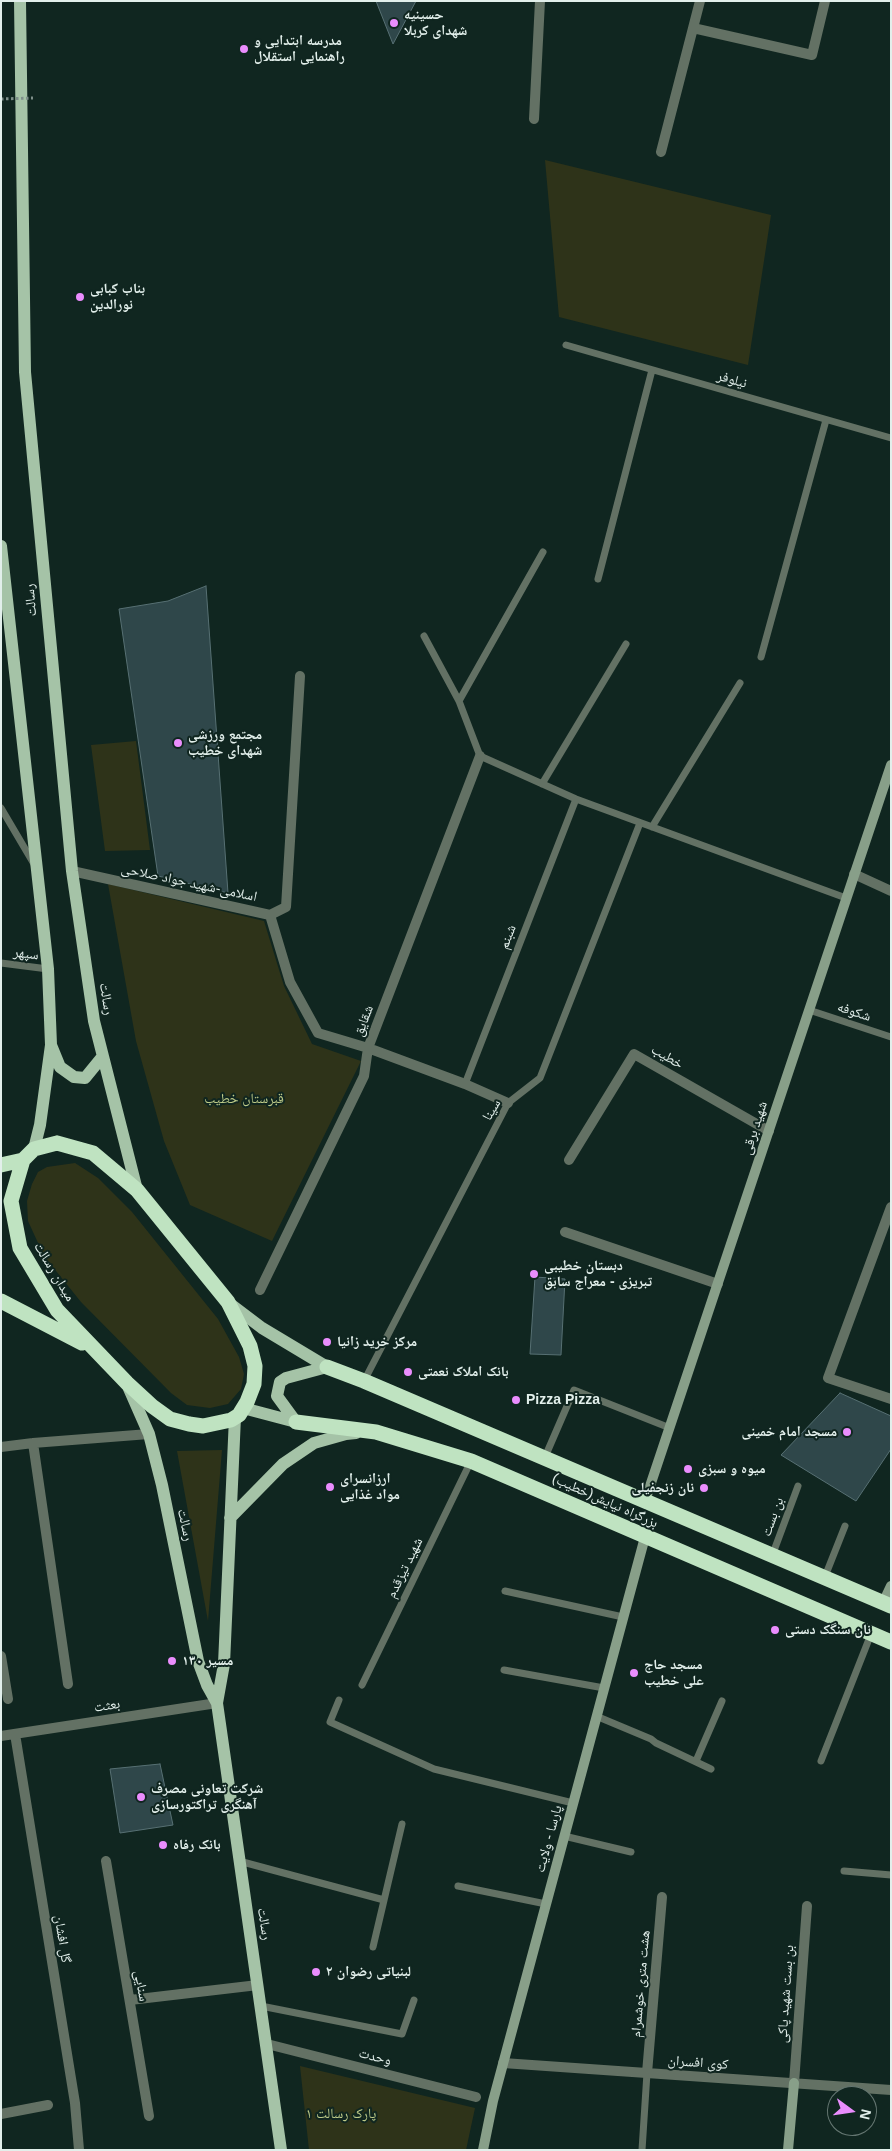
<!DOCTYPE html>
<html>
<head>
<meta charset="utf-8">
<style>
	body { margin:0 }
	#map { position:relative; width:892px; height:2151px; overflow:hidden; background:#102620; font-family:Arial,sans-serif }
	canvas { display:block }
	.frame { position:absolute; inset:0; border:2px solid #e2efeb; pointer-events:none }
	.north { position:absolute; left:827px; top:2086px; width:50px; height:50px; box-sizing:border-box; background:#102620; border:1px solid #647671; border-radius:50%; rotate:104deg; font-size:14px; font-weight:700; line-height:20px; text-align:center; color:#e2efeb }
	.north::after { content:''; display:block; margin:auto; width:18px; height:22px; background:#ea8dfd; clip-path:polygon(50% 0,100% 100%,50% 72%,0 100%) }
</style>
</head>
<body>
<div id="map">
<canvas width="892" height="2151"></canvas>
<div class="frame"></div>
<div class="north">N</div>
</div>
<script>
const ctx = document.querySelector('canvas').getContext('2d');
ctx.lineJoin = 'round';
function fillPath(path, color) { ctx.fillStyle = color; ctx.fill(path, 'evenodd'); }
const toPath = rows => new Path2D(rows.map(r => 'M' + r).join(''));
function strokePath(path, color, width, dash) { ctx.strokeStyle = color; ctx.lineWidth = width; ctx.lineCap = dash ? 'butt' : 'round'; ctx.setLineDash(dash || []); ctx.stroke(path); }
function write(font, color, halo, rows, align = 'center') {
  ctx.font = font + ' Arial,"Noto Naskh Arabic",sans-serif'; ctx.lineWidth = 4; ctx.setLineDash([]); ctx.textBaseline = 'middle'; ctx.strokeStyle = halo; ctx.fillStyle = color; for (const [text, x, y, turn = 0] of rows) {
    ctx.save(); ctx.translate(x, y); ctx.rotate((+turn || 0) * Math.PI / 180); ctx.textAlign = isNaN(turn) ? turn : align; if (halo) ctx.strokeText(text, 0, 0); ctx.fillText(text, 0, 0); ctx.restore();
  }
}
const green = toPath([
	[545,160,771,215,748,365,559,317],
	[136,741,150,850,105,851,91,745],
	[108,884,264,921,284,986,312,1044,361,1061,272,1241,190,1205,164,1141,136,1041],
	[75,1163,98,1178,132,1212,218,1319,239,1357,244,1374,241,1389,228,1404,210,1408,187,1405,171,1393,81,1302,44,1256,28,1221,27,1201,32,1184,38,1172,47,1167],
	[222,1450,208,1621,177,1451],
	[300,2066,475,2108,466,2150,309,2150]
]);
const building = toPath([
	[376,1,416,1,393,44,376,1],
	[206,586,228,893,158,876,119,609,168,601,206,586],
	[535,1277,565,1279,561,1355,530,1354,535,1277],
	[840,1393,891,1416,891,1449,856,1501,781,1455,840,1393],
	[160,1764,173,1825,120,1833,110,1769,160,1764]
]);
const lane = toPath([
	[566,345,891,438],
	[598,579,652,370],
	[424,636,459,701,480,756,576,799,846,898],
	[761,657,826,420],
	[459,701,543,552],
	[542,784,626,644],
	[1,808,34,864],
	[652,827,740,683],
	[1,963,48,969],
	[809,1010,891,1037],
	[465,1084,576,799],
	[364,1381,508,1103,540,1078,640,823],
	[545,1457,574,1390,670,1428],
	[772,1556,798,1486],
	[824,1579,845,1526],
	[505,1591,623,1617],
	[504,1670,604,1688],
	[362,1685,471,1461],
	[339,1700,330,1722,434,1769,573,1803],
	[596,1716,651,1739,656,1743,711,1769],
	[696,1761,722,1701],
	[821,1761,871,1634],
	[564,1836,631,1852],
	[239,1861,384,1900],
	[844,1871,891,1875],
	[458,1886,546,1904],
	[373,1947,402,1824],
	[261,2006,402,2034,414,2000],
	[642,2150,647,2073]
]);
const street = toPath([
	[693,28,812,55,825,1],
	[534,119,540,1],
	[661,152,700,1],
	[72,871,270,915,290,982,318,1033,368,1048,465,1084,508,1103],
	[854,874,891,891],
	[270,915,286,907,300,676],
	[569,1160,634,1054,769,1131],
	[891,1207,828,1378,891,1399],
	[565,1232,718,1284],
	[260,1290,364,1076,368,1048,480,756],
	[1,1447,33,1443],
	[1,1656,8,1699],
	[68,1684,33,1443,149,1434],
	[15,1734,75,2103,79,2150],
	[1,1736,217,1703],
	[106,1861,149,2116],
	[130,2000,258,1985],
	[267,2044,476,2097],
	[503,2063,891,2090],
	[647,2073,662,1897],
	[794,2083,807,1906],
	[1,2114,48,2105]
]);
const secondary = toPath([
	[645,1501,891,765],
	[883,1603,891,1586],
	[483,2150,493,2101,645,1537],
	[788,2150,794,2083]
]);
const primary = toPath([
	[20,1,25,372,72,871,94,1021,137,1190],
	[1,546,48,969,51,1045,40,1125,34,1149],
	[51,1045,60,1067,74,1077,85,1078,103,1056],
	[229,1303,262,1328,327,1367],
	[127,1384,149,1434,162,1485,198,1661,207,1685,217,1703,281,2150],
	[243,1408,296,1422],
	[296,1422,277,1396,280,1382,286,1378,327,1367],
	[230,1518,283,1464,314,1443,346,1434,356,1433],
	[217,1703,224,1664,235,1417]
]);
const highway = toPath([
	[57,1143,93,1153,137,1190,228,1302,250,1346,255,1366,254,1384,247,1402,239,1415,231,1420,203,1426,189,1424,170,1419,152,1406,127,1383,57,1310,20,1248,11,1201,23,1160,34,1149,57,1143],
	[1,1165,23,1160],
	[1,1301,82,1343],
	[327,1367,364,1381,891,1606],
	[296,1422,376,1432,471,1461,891,1642]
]);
const pathBridge = toPath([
	[1,99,33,98]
]);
const markers = [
	[394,23,5,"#ea8dfd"],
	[244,49,5,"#ea8dfd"],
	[80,297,5,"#ea8dfd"],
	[178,743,5,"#ea8dfd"],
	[534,1274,5,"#ea8dfd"],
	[327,1342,5,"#ea8dfd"],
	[408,1372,5,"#ea8dfd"],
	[516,1400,5,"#ea8dfd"],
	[847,1432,5,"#ea8dfd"],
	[688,1469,5,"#ea8dfd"],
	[330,1487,5,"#ea8dfd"],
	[704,1488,5,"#ea8dfd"],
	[775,1630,5,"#ea8dfd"],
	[172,1661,5,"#ea8dfd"],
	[634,1673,5,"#ea8dfd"],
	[141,1797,5,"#ea8dfd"],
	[163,1845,5,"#ea8dfd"],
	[316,1972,5,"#ea8dfd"]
];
const poiNames = [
	["حسینیه",404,15],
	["شهدای کربلا",404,31],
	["مدرسه ابتدایی و",254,41],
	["راهنمایی استقلال",254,57],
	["بناب کبابی",90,289],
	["نورالدین",90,305],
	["مجتمع ورزشی",188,735],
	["شهدای خطیب",188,751],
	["دبستان خطیبی",544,1266],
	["تبریزی - معراج سابق",544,1282],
	["مرکز خرید زانیا",337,1342],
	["بانک املاک نعمتی",418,1372],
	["Pizza Pizza",526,1400],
	["مسجد امام خمینی",837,1432,"right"],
	["میوه و سبزی",698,1469],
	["ارزانسرای",340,1479],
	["مواد غذایی",340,1495],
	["نان زنجفیلی",694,1488,"right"],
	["نان سنگک دستی",785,1630],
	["مسیر ۱۳۰",182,1661],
	["مسجد حاج",644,1665],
	["علی خطیب",644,1681],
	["شرکت تعاونی مصرف",151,1789],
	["آهنگری تراکتورسازی",151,1805],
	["بانک رفاه",173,1845],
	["لبنیاتی رضوان ۲",326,1972]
];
const streetNames = [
	["نیلوفر",732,380,16],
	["رسالت",31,600,-95],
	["اسلامی-شهید جواد صلاحی",189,883,12],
	["شبنم",508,937,-69],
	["سپهر",26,954,7],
	["رسالت",106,999,81],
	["شکوفه",854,1012,18],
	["شقایق",364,1021,-69],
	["خطیب",667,1057,30],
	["سینا",492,1110,-60],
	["شهید برقی",755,1128,-72],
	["میدان رسالت",54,1272,59],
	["بزرگراه نیایش(خطیب)",605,1501,24],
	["بن بست",773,1517,-70],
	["رسالت",185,1525,78],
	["شهید تیزقدم",405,1568,-64],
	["بعثت",107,1706,-9],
	["پارسا - ولایت",549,1839,-75],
	["رسالت",264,1924,81],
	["گل افشان",62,1939,81],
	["هشت متری خوشمرام",641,1984,-85],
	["سنایی",141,1986,80],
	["بن بست شهید پاکى",786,1994,-86],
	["وحدت",375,2057,14],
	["کوی افسران",698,2063,4]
];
const parkNames = [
	["قبرستان خطیب",244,1099],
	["پارک رسالت ۱",341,2114]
];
fillPath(green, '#2e3319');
fillPath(building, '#2f474a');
strokePath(building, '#577073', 1);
strokePath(lane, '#637164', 7);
strokePath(street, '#637164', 10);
strokePath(secondary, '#889f89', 10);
strokePath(primary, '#a5c3a7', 12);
strokePath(highway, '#bfe3c1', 15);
strokePath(pathBridge, '#7e8f8a', 3, [2.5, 2.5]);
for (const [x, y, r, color] of markers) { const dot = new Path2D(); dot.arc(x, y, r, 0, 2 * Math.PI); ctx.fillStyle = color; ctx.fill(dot); strokePath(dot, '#102620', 2); }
write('bold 14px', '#e2efeb', '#102620', poiNames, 'left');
write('14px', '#e2efeb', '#102620', streetNames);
write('14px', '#bdca88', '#102620', parkNames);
</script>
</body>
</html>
